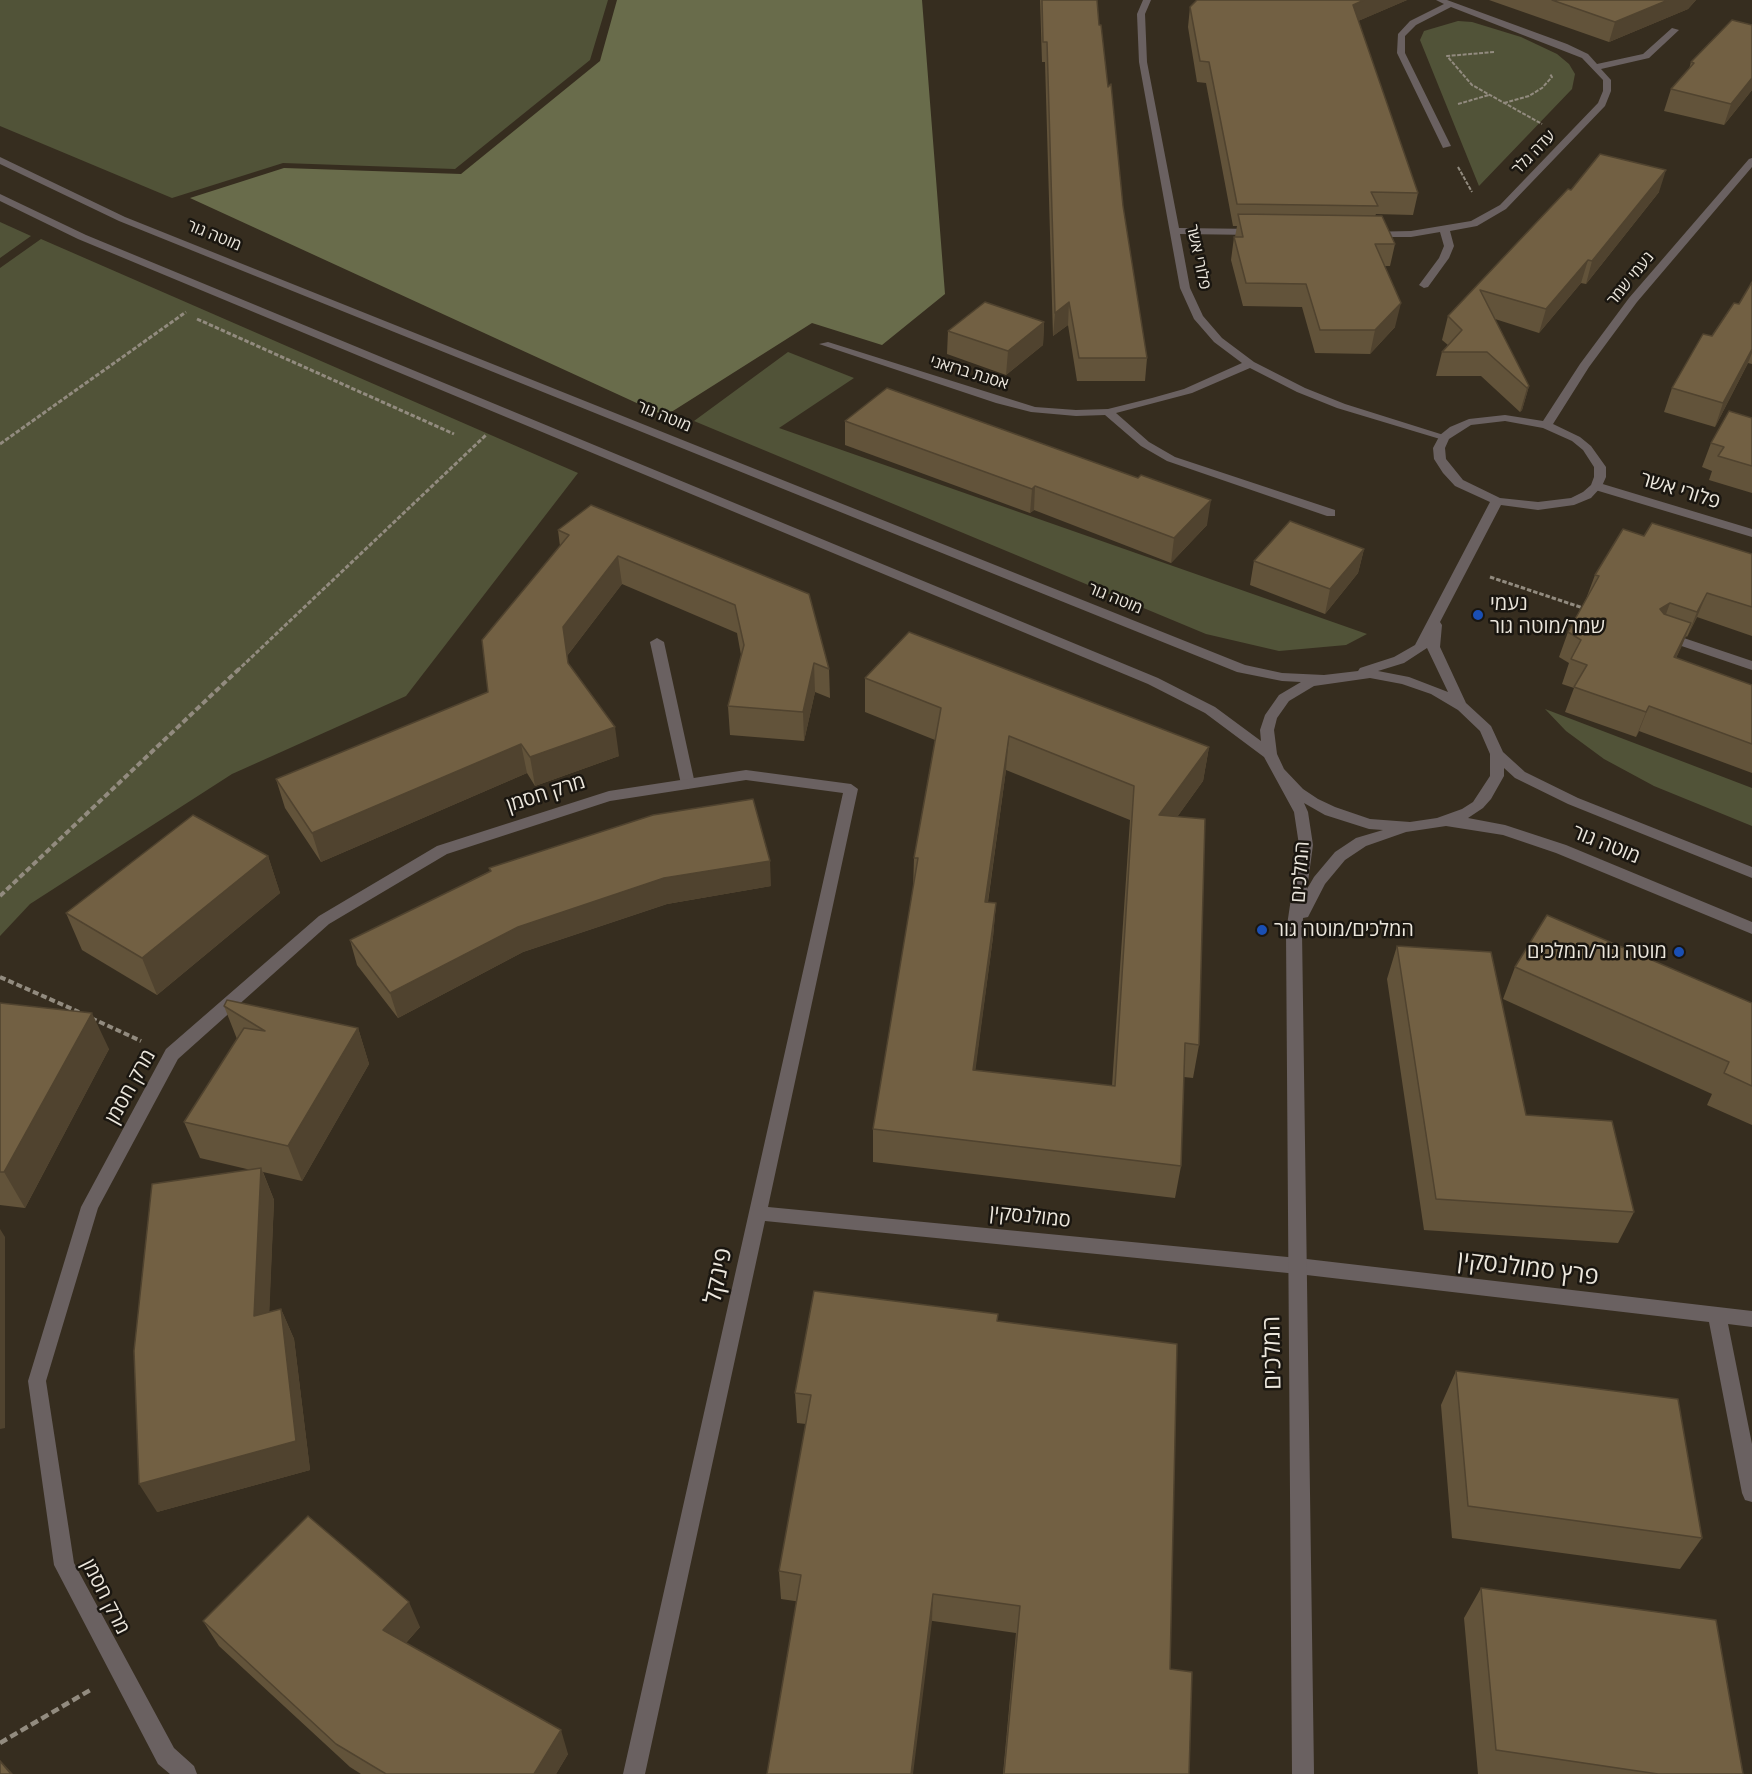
<!DOCTYPE html>
<html>
<head>
<meta charset="utf-8">
<style>
	body { margin:0 }
	canvas { display:block; background:#362d1f }
</style>
</head>
<body>
<canvas width="1752" height="1774"></canvas>
<script>
const ctx = document.querySelector('canvas').getContext('2d');
ctx.lineJoin = 'round';
function fillPath(path, color) { ctx.fillStyle = color; ctx.fill(path, 'evenodd'); }
const toPath = rows => new Path2D(rows.map(r => 'M' + r).join(''));
function strokePath(path, color, width, dash) { ctx.strokeStyle = color; ctx.lineWidth = width; ctx.lineCap = dash ? 'butt' : 'round'; ctx.setLineDash(dash || []); ctx.stroke(path); }
function write(font, color, halo, rows, align = 'center') {
  ctx.font = font + ' "Open Sans","Noto Sans Hebrew",sans-serif'; ctx.lineWidth = 5; ctx.setLineDash([]); ctx.textBaseline = 'middle'; ctx.strokeStyle = halo; ctx.fillStyle = color; for (const [text, x, y, turn = 0] of rows) {
    ctx.save(); ctx.translate(x, y); ctx.rotate((+turn || 0) * Math.PI / 180); ctx.textAlign = isNaN(turn) ? turn : align; if (halo) ctx.strokeText(text, 0, 0); ctx.fillText(text, 0, 0); ctx.restore();
  }
}
const green = toPath([
	[0,0,608,0,590,60,455,169,283,163,172,198,0,126],
	[1458,21,1472,22,1521,37,1557,54,1569,64,1575,74,1572,89,1479,186,1420,40,1424,31],
	[0,222,31,236,0,258],
	[41,239,578,473,406,696,232,774,30,904,0,936,0,268],
	[788,352,854,378,779,428,1367,634,1346,645,1279,651,1206,634,694,421],
	[1545,709,1752,788,1752,826,1654,786,1604,759,1566,731]
]);
const forest = toPath([
	[617,0,922,0,945,294,882,345,812,323,665,416,190,198,284,168,461,174,600,61]
]);
const pathFar3 = toPath([
	[1494,52,1447,56,1472,85,1542,124],
	[1504,103,1529,96,1542,88,1552,77,1550,74],
	[1458,104,1489,95],
	[1458,167,1472,192]
]);
const pathFar2 = toPath([
	[197,319,454,434],
	[0,444,186,312],
	[1490,577,1586,609],
	[237,671,486,435]
]);
const pathFar1 = toPath([
	[0,896,239,669],
	[0,977,79,1012],
	[91,1018,141,1041]
]);
const path = toPath([
	[0,1743,92,1689]
]);
const service = toPath([
	[657,638,664,642,695,784,688,789,681,784,650,642,657,638]
]);
const minor = toPath([
	[1143,0,1151,0,1145,14,1147,62,1179,228,1256,229,1261,232,1256,235,1180,234,1190,288,1203,316,1222,338,1254,362,1305,388,1345,404,1450,437,1444,440,1440,439,1337,408,1297,392,1250,368,1192,393,1116,413,1149,442,1175,457,1335,510,1335,516,1327,516,1167,461,1141,446,1105,415,1076,416,1031,412,996,403,819,344,828,342,1035,407,1076,410,1108,409,1152,398,1184,389,1242,363,1214,342,1194,319,1180,288,1139,62,1137,14,1143,0],
	[1436,0,1447,0,1567,44,1588,54,1597,64,1643,54,1672,28,1679,30,1649,58,1601,69,1611,80,1611,91,1605,106,1506,209,1477,226,1450,231,1454,246,1449,258,1428,287,1424,288,1419,285,1439,258,1444,246,1440,232,1411,237,1370,237,1365,234,1366,232,1411,231,1471,221,1500,205,1598,103,1603,91,1603,80,1582,58,1451,7,1416,25,1405,36,1405,53,1451,146,1443,148,1397,53,1398,34,1410,21,1444,4,1436,0],
	[1596,482,1752,529,1752,537,1592,489,1592,483,1596,482],
	[1666,632,1752,661,1752,670,1661,639,1659,636,1661,633,1666,632],
	[746,770,851,784,858,789,768,1207,1298,1258,1752,1311,1752,1327,1728,1324,1752,1444,1752,1502,1745,1500,1742,1493,1709,1322,1298,1274,765,1221,645,1774,623,1774,843,793,746,780,610,801,447,854,329,924,178,1059,98,1208,46,1381,74,1563,174,1748,194,1766,197,1774,170,1774,158,1764,54,1565,28,1381,81,1207,166,1049,319,916,437,846,609,791,746,770]
]);
const tertiary = toPath([
	[0,157,125,217,1245,665,1282,673,1324,675,1358,671,1360,668,1394,657,1415,645,1490,502,1455,486,1443,473,1434,459,1433,448,1440,435,1450,427,1469,419,1505,415,1543,421,1580,364,1629,298,1749,159,1752,158,1752,167,1637,302,1589,367,1553,424,1580,437,1591,446,1606,467,1606,477,1602,486,1591,498,1574,505,1538,510,1501,505,1440,622,1442,625,1440,647,1466,703,1491,726,1503,752,1525,772,1578,798,1752,867,1752,878,1568,804,1515,778,1504,768,1504,776,1491,799,1483,808,1468,818,1505,825,1566,845,1752,922,1752,934,1556,853,1503,835,1446,826,1406,832,1366,846,1345,860,1325,884,1308,917,1303,918,1302,932,1314,1774,1292,1774,1286,932,1299,845,1294,812,1264,757,1205,713,1148,684,78,239,0,201,0,194,86,235,1158,678,1215,707,1261,741,1260,730,1265,715,1279,695,1301,682,1282,681,1237,672,119,221,0,164,0,157],
	[1505,421,1543,428,1572,441,1583,450,1594,467,1594,477,1591,485,1583,492,1571,498,1538,502,1500,498,1463,480,1446,459,1445,448,1449,439,1471,425,1505,421],
	[1427,648,1448,692,1409,677,1378,671,1404,663,1427,648],
	[1370,678,1402,684,1431,694,1458,710,1480,731,1490,754,1490,776,1473,802,1462,809,1437,818,1410,822,1370,819,1335,807,1318,799,1303,789,1284,769,1277,754,1274,730,1277,718,1289,701,1314,686,1370,678],
	[1304,803,1325,815,1369,829,1383,830,1356,838,1335,852,1314,877,1307,889,1313,845,1308,812,1304,803]
]);
const wall = toPath([
	[1040,0,1097,0,1099,25,1108,87,1123,206,1147,358,1145,381,1077,381,1068,325,1053,336,1045,62,1042,62],
	[1197,0,1407,0,1358,21,1418,193,1413,215,1376,214,1375,216,1395,244,1390,266,1385,266,1395,327,1370,354,1315,353,1302,307,1243,306,1231,260,1234,237,1235,237,1237,226,1233,226,1206,83,1197,82,1188,27,1190,7],
	[1489,0,1696,0,1688,9,1609,42],
	[1752,25,1752,90,1724,125,1664,111,1671,89,1689,69,1691,62],
	[1571,190,1659,192,1586,284,1581,283,1539,333,1495,319,1529,386,1522,410,1520,412,1481,376,1436,376,1442,352,1448,345,1442,340,1448,316],
	[1752,282,1752,364,1748,363,1715,427,1664,412,1672,388,1739,304],
	[1044,322,1043,345,1006,375,947,354,948,331],
	[1752,418,1752,493,1709,480,1712,471,1702,467,1711,443],
	[845,421,1207,525,1171,563,1034,510,1030,513,845,445],
	[591,505,829,669,830,698,815,692,804,741,730,735,728,706,741,655,737,633,622,584,567,656,568,663,619,756,535,786,527,773,321,862,285,808,276,779,488,692,560,546,558,530],
	[1644,536,1752,554,1752,636,1697,617,1687,637,1686,636,1676,658,1752,685,1752,773,1639,731,1636,737,1565,712,1574,688,1562,684,1569,663,1559,657,1568,632,1586,599,1595,575],
	[1364,549,1358,573,1325,614,1250,585,1254,561],
	[865,678,1209,747,1203,781,1177,817,1199,1045,1193,1078,1184,1077,1181,1166,1175,1198,873,1162,873,1129,913,890,914,858,935,740,865,712],
	[1006,770,1130,820,1112,1086,975,1070,993,937,996,903,988,902],
	[268,856,280,893,157,995,82,950,66,913],
	[489,868,771,886,667,904,523,952,398,1018,357,965,350,940,490,871],
	[1397,946,1526,1115,1634,1212,1618,1243,1424,1230,1387,979],
	[1515,967,1752,1003,1752,1125,1707,1105,1712,1094,1503,999],
	[0,1003,109,1049,25,1208,0,1205],
	[224,1006,358,1028,369,1064,302,1181,263,1172,274,1200,269,1312,281,1309,294,1339,310,1470,157,1512,251,1170,200,1158,184,1122,237,1039],
	[997,1321,1170,1669,1189,1774,1003,1774,1016,1633,781,1599,779,1571,806,1424,797,1423,795,1393],
	[1456,1371,1702,1538,1680,1569,1452,1538,1441,1405],
	[1481,1588,1743,1774,1478,1774,1464,1618],
	[203,1621,420,1627,406,1643,568,1754,556,1774,361,1774,350,1767,219,1646]
]);
const shadedWall = toPath([
	[1364,0,1407,0,1349,25,1353,5],
	[1668,0,1696,0,1688,9,1609,42,1615,22],
	[1752,78,1752,90,1724,125,1731,104],
	[1666,170,1659,192,1586,284,1592,261],
	[1588,260,1581,283,1539,333,1546,309],
	[1069,302,1068,325,1053,336,1055,313],
	[1401,303,1395,327,1370,354,1375,330],
	[1044,322,1043,345,1006,375,1008,351],
	[1752,349,1752,353,1748,363,1715,427,1723,403],
	[1529,386,1522,410,1520,412,1527,388],
	[1035,486,1034,510,1030,513,1032,489],
	[1211,500,1207,525,1171,563,1174,538],
	[1364,549,1358,573,1325,614,1330,589],
	[618,556,622,584,567,656,563,627],
	[1707,593,1697,617,1687,637,1697,612],
	[1670,603,1661,628,1660,609],
	[1691,623,1681,648,1664,682,1674,657],
	[814,663,815,692,804,741,803,712],
	[1649,706,1639,731,1636,737,1646,712],
	[615,727,619,756,535,786,530,757],
	[1009,736,1006,770,983,936,985,902],
	[521,744,527,773,321,862,312,833],
	[1209,747,1203,781,1154,849,1159,815],
	[268,856,280,893,157,995,142,958],
	[770,861,771,886,667,904,523,952,398,1018,390,993,518,927,664,878],
	[996,903,993,937,971,1104,973,1070],
	[92,1013,109,1049,25,1208,4,1172],
	[358,1028,369,1064,302,1181,288,1146],
	[261,1168,274,1200,268,1346,254,1316],
	[0,1229,5,1237,5,1428,0,1429],
	[281,1309,294,1339,310,1470,157,1512,139,1484],
	[933,1594,932,1621,913,1774,911,1774],
	[409,1602,420,1627,395,1655,383,1630],
	[561,1730,568,1754,556,1774,534,1774],
	[0,1760,13,1774,11,1774,0,1761]
]);
const building = toPath([
	[1042,0,1097,0,1099,25,1101,25,1108,87,1111,84,1123,206,1147,358,1079,358,1069,302,1055,313,1047,42,1043,42,1042,0],
	[1197,0,1364,0,1353,5,1418,193,1371,192,1378,206,1237,204,1209,62,1200,61,1190,7,1197,0],
	[1552,0,1668,0,1615,22,1552,0],
	[1732,20,1752,25,1752,78,1731,104,1671,89,1694,63,1691,62,1732,20],
	[1600,154,1666,170,1592,261,1588,260,1546,309,1480,290,1529,386,1527,388,1487,352,1442,352,1462,330,1448,316,1568,189,1571,190,1600,154],
	[1238,214,1382,216,1395,244,1375,244,1401,303,1375,330,1320,330,1306,284,1246,283,1234,237,1243,237,1238,214],
	[1752,282,1752,349,1723,403,1672,388,1703,334,1712,336,1734,303,1739,304,1752,282],
	[985,302,1044,322,1008,351,948,331,985,302],
	[887,388,1138,478,1141,475,1211,500,1174,538,1035,486,1032,489,845,421,887,388],
	[1729,411,1752,418,1752,466,1718,456,1724,447,1711,443,1729,411],
	[591,505,809,594,829,669,814,663,803,712,728,706,744,645,735,605,618,556,563,627,568,663,615,727,530,757,521,744,312,833,276,779,488,692,482,640,569,535,558,530,591,505],
	[1290,521,1364,549,1330,589,1254,561,1290,521],
	[1652,523,1752,554,1752,607,1707,593,1697,612,1670,603,1660,609,1664,614,1691,623,1674,657,1752,685,1752,744,1649,706,1646,712,1574,687,1587,665,1571,659,1581,640,1568,632,1599,576,1595,575,1623,529,1644,536,1652,523],
	[909,632,1209,747,1159,815,1205,819,1199,1045,1185,1043,1181,1166,873,1129,918,858,914,858,941,708,865,678,909,632],
	[1009,736,1134,786,1115,1086,973,1070,996,903,985,902,1009,736],
	[753,799,770,861,664,878,518,927,390,993,350,940,491,871,489,868,653,815,753,799],
	[193,815,268,856,142,958,66,913,193,815],
	[1547,915,1752,1003,1752,1086,1724,1073,1729,1062,1515,967,1547,915],
	[1397,946,1491,952,1526,1115,1612,1121,1634,1212,1436,1199,1397,946],
	[227,1000,358,1028,288,1146,184,1122,244,1028,265,1031,224,1006,227,1000],
	[0,1003,92,1013,4,1172,0,1172,0,1003],
	[261,1168,254,1316,281,1309,296,1441,139,1484,134,1351,152,1184,261,1168],
	[814,1291,998,1314,997,1321,1177,1344,1170,1669,1192,1672,1189,1774,1004,1774,1020,1606,933,1594,911,1774,767,1774,801,1575,779,1571,811,1395,795,1393,814,1291],
	[1456,1371,1678,1399,1702,1538,1468,1506,1456,1371],
	[308,1516,409,1602,383,1630,561,1730,534,1774,386,1774,336,1744,203,1621,308,1516],
	[1481,1588,1716,1620,1743,1774,1658,1774,1496,1750,1481,1588],
	[0,1761,11,1774,0,1774,0,1761]
]);
const markers = [
	[1478,615,6,"#1a4fb4"],
	[1262,930,6,"#1a4fb4"],
	[1679,952,6,"#1a4fb4"]
];
const farStreetnames = [
	["עדה גלר",1534,153,-46],
	["מוטה גור",214,236,22],
	["פלורי אשר",1198,257,78],
	["נעמי שמר",1631,279,-51],
	["אסנת ברזאני",969,373,17],
	["מוטה גור",664,417,22],
	["מוטה גור",1115,599,22]
];
const streetNames = [
	["פלורי אשר",1680,491,17],
	["מרק חסמן",546,794,-18],
	["מוטה גור",1606,845,22],
	["המלכים",1301,872,-86],
	["מרק חסמן",131,1087,-61],
	["סמולנסקין",1030,1217,6],
	["מרק חסמן",105,1597,63]
];
const poiNames = [
	["נעמי",1490,604],
	["שמר/מוטה גור",1490,627],
	["המלכים/מוטה גור",1274,930],
	["מוטה גור/המלכים",1667,952,"right"]
];
const nearStreetnames = [
	["פרץ סמולנסקין",1528,1269,7],
	["פינקל",719,1276,-78],
	["המלכים",1273,1353,-91]
];
fillPath(green, '#515338');
fillPath(forest, '#696c4b');
strokePath(pathFar3, '#928b7f', 2, [4, 1.5]);
strokePath(pathFar2, '#928b7f', 3, [4.5, 2]);
strokePath(pathFar1, '#928b7f', 4, [6, 3]);
strokePath(path, '#928b7f', 4.5, [8, 4]);
fillPath(service, '#6a6161');
fillPath(minor, '#6a6161');
fillPath(tertiary, '#6a6161');
fillPath(wall, '#62533a');
fillPath(shadedWall, '#50432f');
fillPath(building, '#726043');
strokePath(building, '#50432f', 1.5);
for (const [x, y, r, color] of markers) { const dot = new Path2D(); dot.arc(x, y, r, 0, 2 * Math.PI); ctx.fillStyle = color; ctx.fill(dot); strokePath(dot, '#1a1610', 2); }
write('16px', '#ece7dd', '#1a1610', farStreetnames);
write('20px', '#ece7dd', '#1a1610', streetNames);
write('20px', '#ece7dd', '#1a1610', poiNames, 'left');
write('24px', '#ece7dd', '#1a1610', nearStreetnames);
</script>
</body>
</html>
